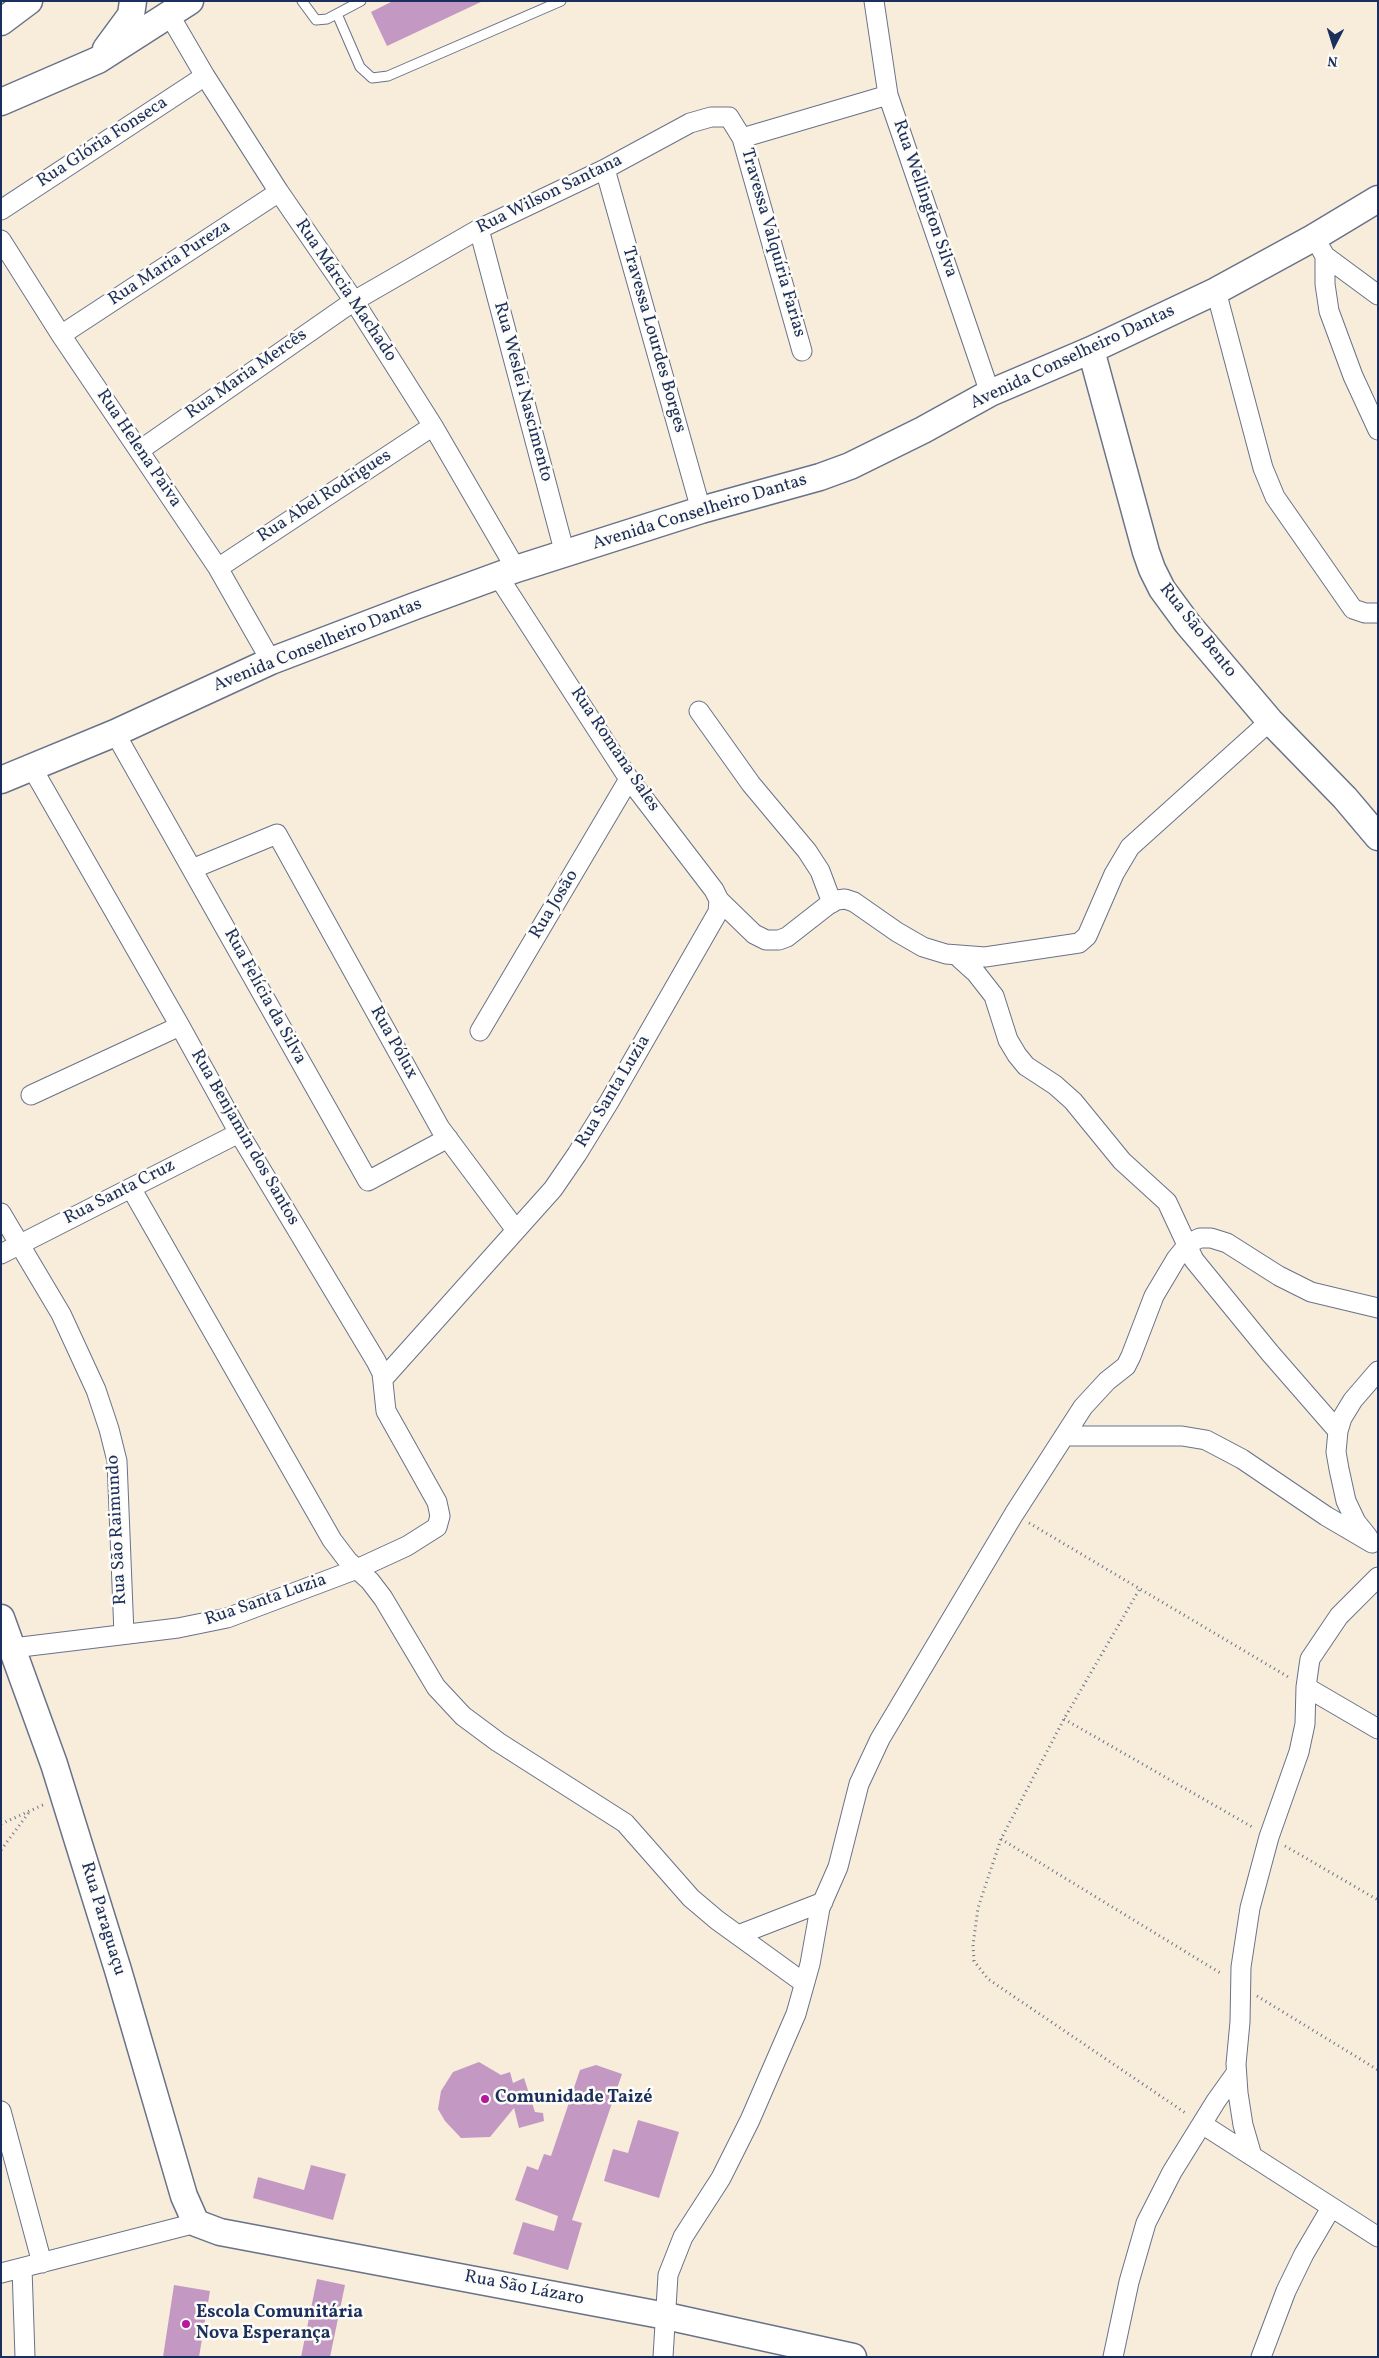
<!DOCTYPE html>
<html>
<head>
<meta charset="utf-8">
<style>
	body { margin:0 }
	#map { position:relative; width:1379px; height:2358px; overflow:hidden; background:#f7edda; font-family:Vollkorn,serif }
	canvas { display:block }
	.frame { position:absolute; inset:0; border:2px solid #1b2f5e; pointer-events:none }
	.north { position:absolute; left:1309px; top:20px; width:50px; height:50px; -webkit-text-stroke:4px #fdfcf7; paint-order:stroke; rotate:185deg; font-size:14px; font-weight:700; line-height:20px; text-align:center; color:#1b2f5e }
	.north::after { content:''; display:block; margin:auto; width:18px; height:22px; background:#1b2f5e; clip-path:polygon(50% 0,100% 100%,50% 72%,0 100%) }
</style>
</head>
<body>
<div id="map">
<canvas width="1379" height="2358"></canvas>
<div class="frame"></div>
<div class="north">N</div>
</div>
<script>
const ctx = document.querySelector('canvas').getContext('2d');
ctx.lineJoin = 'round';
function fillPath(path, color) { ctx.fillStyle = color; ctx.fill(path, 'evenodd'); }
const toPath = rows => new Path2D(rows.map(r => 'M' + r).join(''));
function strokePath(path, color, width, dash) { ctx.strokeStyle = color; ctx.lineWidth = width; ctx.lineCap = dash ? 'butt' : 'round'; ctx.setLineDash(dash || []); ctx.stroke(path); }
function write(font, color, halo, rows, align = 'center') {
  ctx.font = font + ' Vollkorn,serif'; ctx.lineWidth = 5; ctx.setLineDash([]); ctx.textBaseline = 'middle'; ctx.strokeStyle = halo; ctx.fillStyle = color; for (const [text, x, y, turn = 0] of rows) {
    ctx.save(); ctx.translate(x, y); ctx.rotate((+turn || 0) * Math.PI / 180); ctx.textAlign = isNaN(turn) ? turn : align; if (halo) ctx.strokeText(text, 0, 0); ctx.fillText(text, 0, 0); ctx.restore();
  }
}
const building = toPath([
	[393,1,483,1,387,46,371,12],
	[479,2062,501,2075,510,2072,513,2083,524,2078,535,2112,543,2113,544,2121,519,2128,514,2108,490,2137,461,2138,445,2121,438,2109,441,2091,453,2072],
	[596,2065,622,2074,572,2220,582,2223,568,2270,513,2254,523,2222,554,2231,558,2216,515,2200,527,2166,538,2170,544,2154,551,2156,580,2070],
	[638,2120,679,2132,659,2198,604,2181,613,2149,628,2153],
	[311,2165,346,2174,333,2220,253,2198,258,2177,304,2190],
	[317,2279,345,2285,330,2357,301,2357],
	[174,2285,210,2291,199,2357,163,2357]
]);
const path = toPath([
	[1029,1523,1290,1678],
	[1139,1590,1064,1719,1001,1839,978,1908,973,1945,974,1961,988,1979,1187,2114],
	[1064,1719,1254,1828],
	[1,1824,45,1804],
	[1001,1839,1222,1974],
	[1285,1846,1378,1900],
	[1,1850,30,1811],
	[1257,1996,1378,2070]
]);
const lane = toPath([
	[302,1,316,20,327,19,361,1],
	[337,14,360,67,372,78,388,76,561,1]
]);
const street = toPath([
	[874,1,888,95,990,393],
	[170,16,205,76,279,192,354,301,433,426,516,569],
	[605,169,701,510],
	[1,210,205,76],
	[479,229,565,554],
	[1,240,61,335,218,568,271,661],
	[1321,249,1325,256,1378,295],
	[1325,256,1325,284,1329,311,1353,376,1378,430],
	[1216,291,1263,468,1275,497,1353,609,1365,613,1378,613],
	[61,335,279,192],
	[802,351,742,138,888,95],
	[140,450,354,301,479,229,605,169,690,123,711,117,729,117,742,138],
	[218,568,433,426],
	[699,711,751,784,807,851,820,871,832,903],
	[115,733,368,1181,448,1138],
	[192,869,277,834,440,1128,516,1230],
	[719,900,754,934,766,940,779,940,787,937,828,905,837,900,845,899,854,902,897,932,923,947,946,954,985,957,1079,943,1087,936,1114,874,1130,847,1270,721],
	[956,955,976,973,994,996,1008,1040,1017,1055,1026,1066,1055,1085,1073,1101,1122,1161,1167,1202,1194,1260,1270,1353,1338,1431],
	[480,1031,629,779],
	[31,1095,180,1026],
	[131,1188,332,1540,348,1561,370,1581,383,1598,436,1687,463,1716,498,1742,625,1823,691,1898,717,1920,804,1983],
	[1,1213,61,1314,96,1390,109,1429,117,1461,124,1634],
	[1,1254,239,1133],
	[383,1379,553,1189,577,1154,609,1102,718,912,719,900,714,890,629,779,498,576],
	[1064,1436,1182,1436,1206,1440,1242,1459,1326,1516,1372,1543],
	[1368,1537,1356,1522,1346,1501,1339,1469,1336,1452,1338,1431,1342,1418,1353,1400,1378,1371],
	[13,1648,178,1628,227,1618,357,1569,407,1546,437,1527,440,1516,437,1502,386,1411,382,1373,376,1361,239,1133,180,1026,31,766],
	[1306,1687,1378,1729],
	[738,1935,823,1902],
	[1,2111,42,2263],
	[1202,2124,1378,2237],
	[1252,2156,1243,2125,1238,2093,1236,2064,1240,2022,1241,1967,1250,1908,1269,1837,1299,1752,1305,1724,1306,1687,1310,1659,1339,1616,1378,1577],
	[22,2268,25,2357],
	[1,2273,196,2223],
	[663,2357,668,2275,683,2237,721,2178,750,2120,796,2014,810,1964,820,1908,838,1867,859,1784,880,1739,1014,1514,1083,1407,1107,1381,1126,1366,1131,1356,1154,1296,1176,1259,1189,1243,1200,1238,1211,1238,1227,1243,1279,1276,1311,1292,1378,1308],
	[1113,2357,1129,2282,1146,2223,1172,2172,1216,2101,1236,2073],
	[1261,2357,1286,2291,1304,2254,1331,2208]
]);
const secondary = toPath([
	[1,22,29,1],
	[106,49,131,15,133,1],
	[1,102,98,60,190,1],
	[1091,350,1146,552,1152,569,1162,589,1187,623,1270,721,1345,798,1378,837],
	[1,780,115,733,271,661,415,606,516,569,701,510,820,477,850,466,923,430,990,393,1091,350,1216,291,1313,238,1378,199],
	[1,1618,54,1764,118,1970,184,2196,196,2223,220,2232,666,2316,853,2357]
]);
const markers = [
	[485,2099,5,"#b5179e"],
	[186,2324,5,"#b5179e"]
];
const streetNames = [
	["Rua Glória Fonseca",103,143,-33],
	["Rua Wilson Santana",550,195,-26],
	["Rua Wellington Silva",924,199,71],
	["Travessa Valquíria Farias",772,243,74],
	["Rua Maria Pureza",170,264,-33],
	["Rua Márcia Machado",345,291,56],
	["Travessa Lourdes Borges",653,340,74],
	["Avenida Conselheiro Dantas",1073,358,-25],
	["Rua Maria Mercês",247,375,-35],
	["Rua Weslei Nascimento",522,392,75],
	["Rua Helena Paiva",138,449,56],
	["Rua Abel Rodrigues",325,497,-33],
	["Avenida Conselheiro Dantas",700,513,-17],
	["Rua São Bento",1197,631,52],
	["Avenida Conselheiro Dantas",318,646,-22],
	["Rua Romana Sales",614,750,56],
	["Rua Josão",555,905,-59],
	["Rua Felícia da Silva",264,997,61],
	["Rua Pólux",393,1043,61],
	["Rua Santa Luzia",614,1092,-59],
	["Rua Benjamin dos Santos",244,1138,60],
	["Rua Santa Cruz",120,1193,-27],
	["Rua São Raimundo",118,1530,-93],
	["Rua Santa Luzia",266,1601,-19],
	["Rua Paraguaçu",102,1919,73],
	["Rua São Lázaro",524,2289,11]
];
const poiNames = [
	["Comunidade Taizé",495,2099],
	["Escola Comunitária",196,2314],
	["Nova Esperança",196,2335]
];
fillPath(building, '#c398c3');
strokePath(lane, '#687289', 11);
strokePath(street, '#687289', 21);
strokePath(secondary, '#687289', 29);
strokePath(path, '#687289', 3, [1, 4]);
strokePath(lane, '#fff', 9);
strokePath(street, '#fff', 19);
strokePath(secondary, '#fff', 26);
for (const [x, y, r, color] of markers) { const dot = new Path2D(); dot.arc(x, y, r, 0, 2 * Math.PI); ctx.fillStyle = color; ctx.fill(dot); strokePath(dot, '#fdfcf7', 2); }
write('18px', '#1b2f5e', '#fdfcf7', streetNames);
write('bold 18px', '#1b2f5e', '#fdfcf7', poiNames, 'left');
</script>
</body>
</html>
